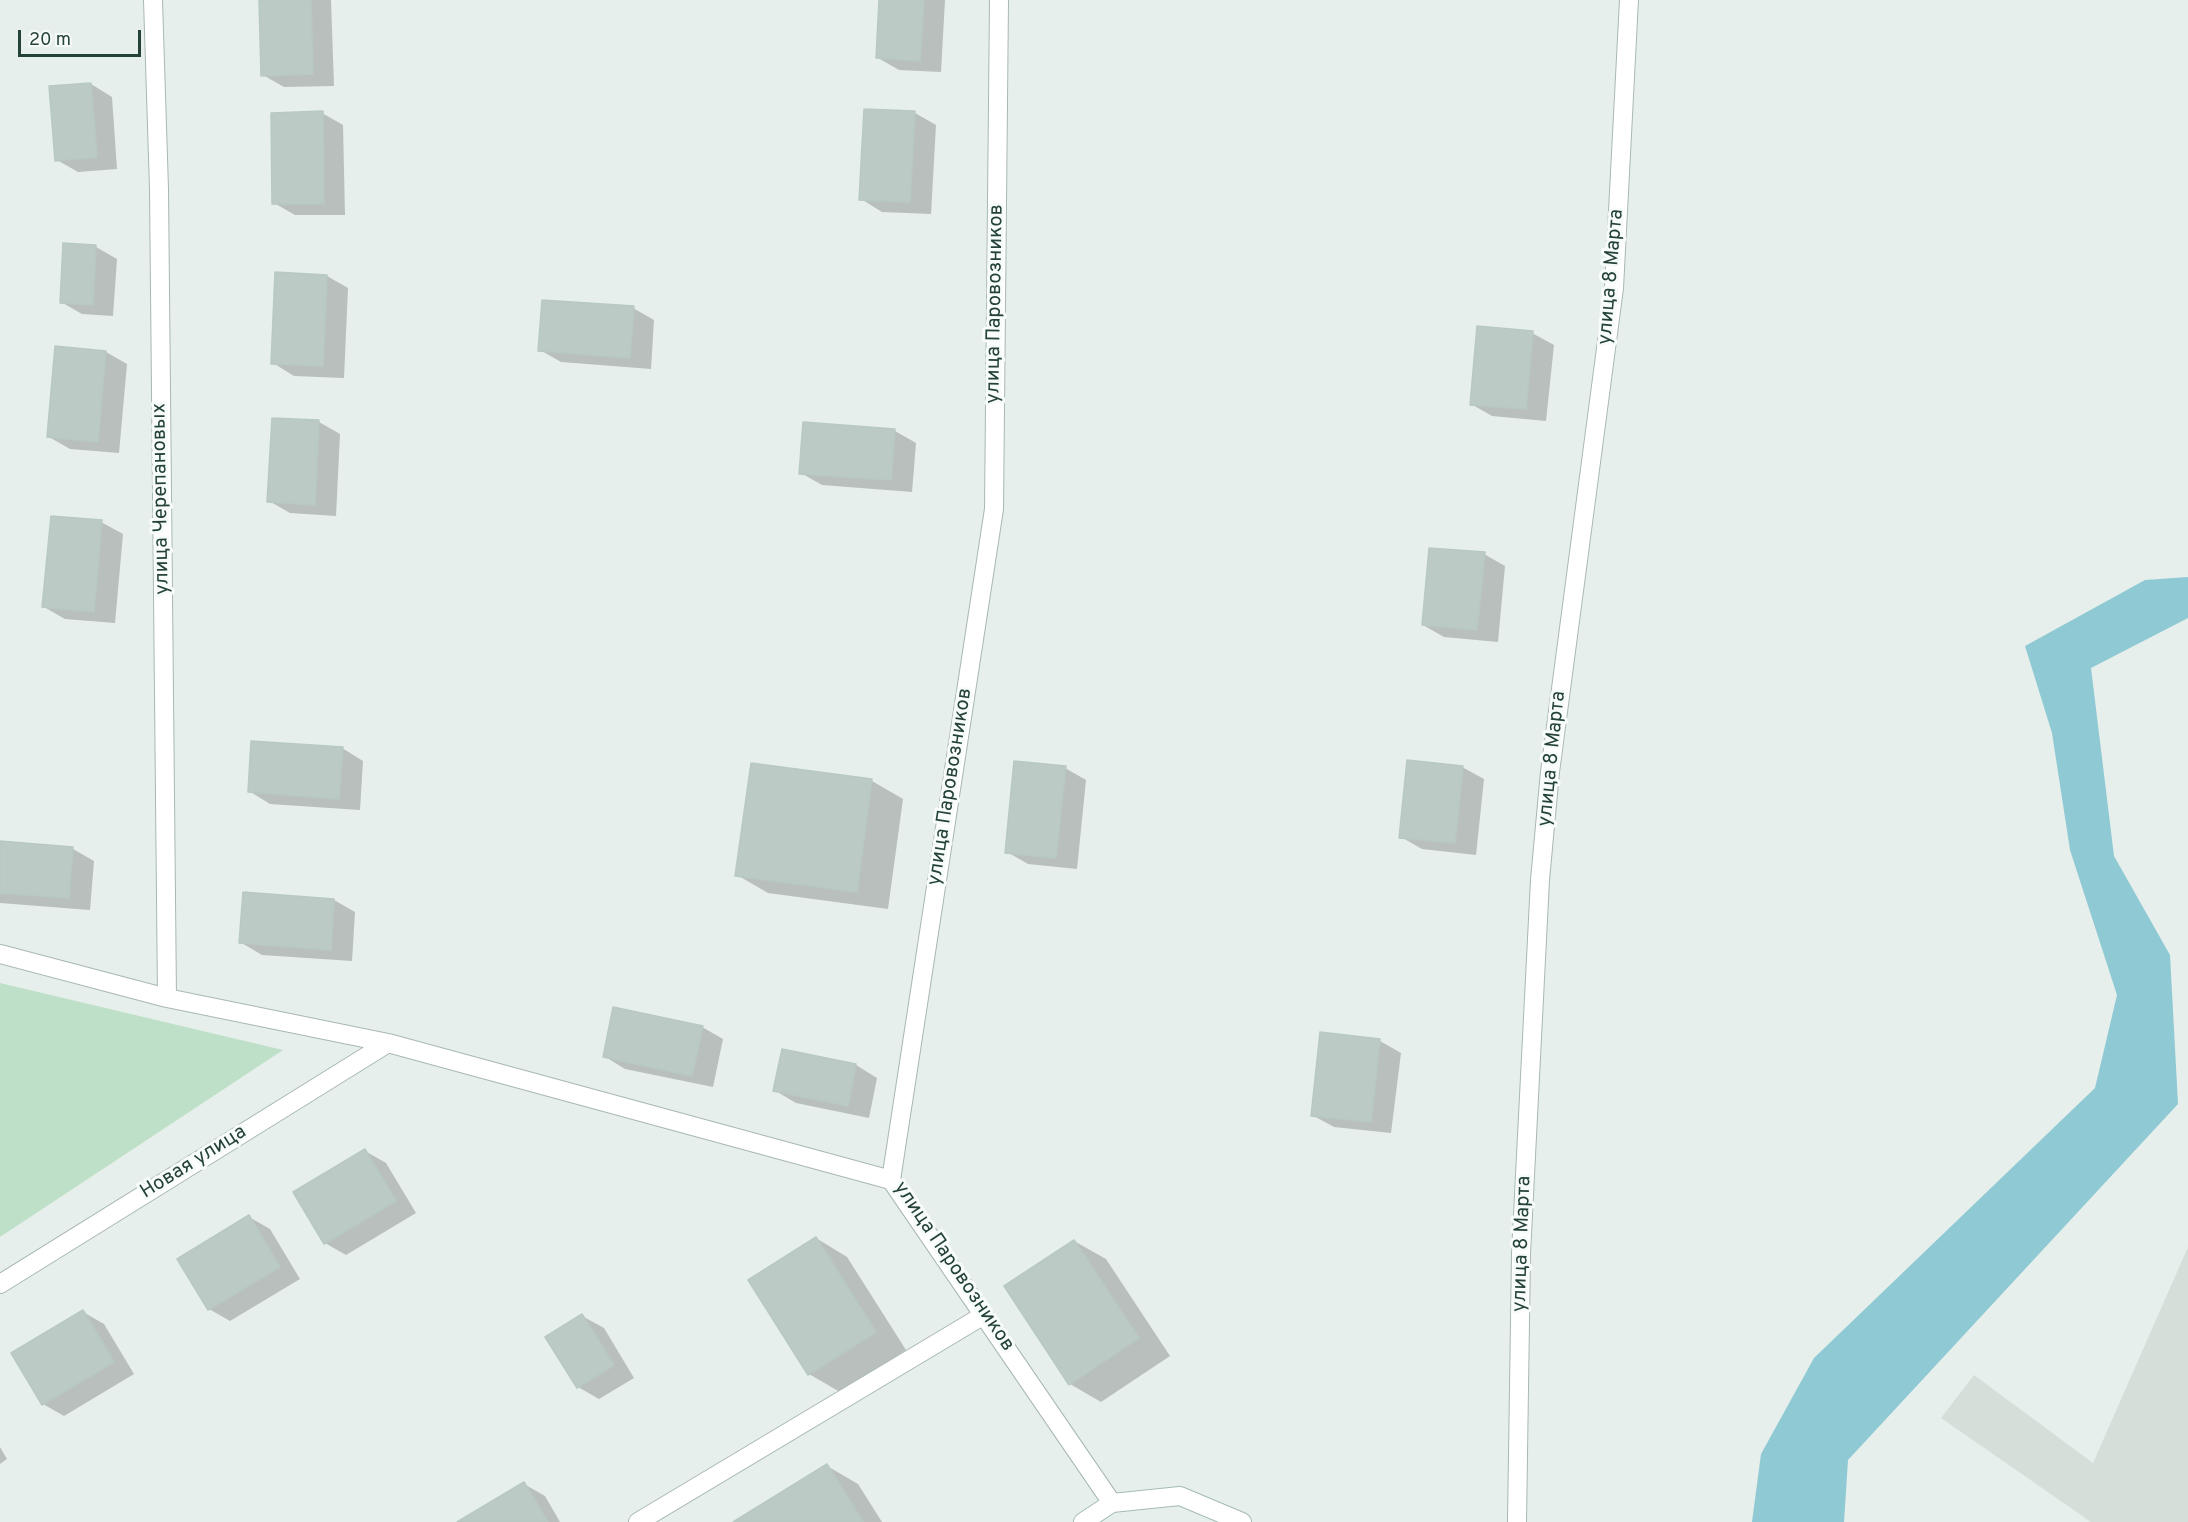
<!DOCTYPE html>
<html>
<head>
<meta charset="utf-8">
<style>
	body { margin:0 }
	#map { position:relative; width:2188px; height:1522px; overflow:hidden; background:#e6efeb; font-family:Overpass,sans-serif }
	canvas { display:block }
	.scale { position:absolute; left:18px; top:30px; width:123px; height:27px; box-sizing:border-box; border:3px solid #24423a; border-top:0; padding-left:8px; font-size:18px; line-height:21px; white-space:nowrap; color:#24423a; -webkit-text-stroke:4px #f7fbf9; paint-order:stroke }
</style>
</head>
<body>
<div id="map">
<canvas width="2188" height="1522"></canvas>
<div class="scale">20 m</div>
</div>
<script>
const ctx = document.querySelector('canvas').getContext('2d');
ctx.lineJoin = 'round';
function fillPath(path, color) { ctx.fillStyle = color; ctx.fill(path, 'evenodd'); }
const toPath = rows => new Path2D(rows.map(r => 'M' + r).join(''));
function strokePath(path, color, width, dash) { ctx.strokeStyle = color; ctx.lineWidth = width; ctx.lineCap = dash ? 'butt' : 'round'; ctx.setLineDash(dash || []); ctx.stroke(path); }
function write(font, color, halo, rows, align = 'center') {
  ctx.font = font + ' Overpass,sans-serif'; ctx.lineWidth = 6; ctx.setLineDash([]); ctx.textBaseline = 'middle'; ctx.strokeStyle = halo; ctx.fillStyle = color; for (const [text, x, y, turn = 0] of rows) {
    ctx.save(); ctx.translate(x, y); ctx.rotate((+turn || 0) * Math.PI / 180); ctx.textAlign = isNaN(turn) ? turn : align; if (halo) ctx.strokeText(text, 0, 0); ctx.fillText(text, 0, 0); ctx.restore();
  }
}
const built = toPath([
	[2188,1247,2188,1522,2091,1522,1941,1418,1974,1375,2093,1463]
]);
const green = toPath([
	[0,983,283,1050,0,1237]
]);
const water = toPath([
	[2188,577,2188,618,2091,668,2114,856,2170,955,2178,1104,1848,1460,1844,1522,1752,1522,1761,1454,1814,1358,2095,1088,2117,995,2070,850,2052,733,2025,646,2145,580]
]);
const shadow = toPath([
	[261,0,331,0,334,86,284,87,263,75],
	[881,0,945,0,941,72,899,70,878,58],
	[91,84,112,97,117,169,78,172,57,160],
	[865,110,915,113,936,125,931,214,882,212,861,199],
	[322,113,343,125,345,215,295,215,274,203],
	[96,247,117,259,113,316,82,314,61,302],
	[327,276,348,288,344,378,294,376,273,363],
	[633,308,654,320,651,369,561,362,540,350],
	[1532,333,1554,345,1546,421,1492,416,1471,404],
	[56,348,106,352,127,364,119,453,70,449,49,437],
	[319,422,340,434,336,516,290,513,269,501],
	[895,431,916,443,912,492,822,485,801,473],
	[101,522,123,534,115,623,65,619,44,607],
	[1484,554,1505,566,1498,642,1444,637,1423,625],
	[342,748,363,761,360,810,270,804,249,791],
	[1462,767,1484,779,1476,855,1422,849,1401,837],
	[1065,768,1086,780,1077,869,1028,864,1007,852],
	[872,781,903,799,888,909,768,893,737,875],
	[0,843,73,849,94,861,90,910,0,903],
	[334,900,355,912,352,961,262,955,240,942],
	[702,1027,723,1039,713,1087,625,1069,604,1056],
	[1380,1041,1401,1053,1391,1133,1334,1127,1312,1115],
	[783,1051,856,1065,877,1078,869,1118,796,1103,774,1090],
	[365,1151,386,1163,416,1213,346,1255,325,1243],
	[249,1217,270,1229,300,1279,230,1321,209,1309],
	[816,1238,847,1257,906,1350,840,1392,809,1374],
	[1074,1241,1106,1259,1170,1356,1101,1402,1070,1384],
	[83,1312,104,1324,134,1374,64,1416,43,1404],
	[582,1316,604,1328,634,1378,599,1399,578,1387],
	[0,1447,7,1459,0,1464],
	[827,1466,858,1484,882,1522,736,1522],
	[524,1484,545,1496,560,1522,460,1522]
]);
const building = toPath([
	[259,0,311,0,313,74,261,76,259,0],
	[879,0,924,0,920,61,876,58,879,0],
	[91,83,97,157,55,161,49,86,91,83],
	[864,109,915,111,910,202,859,200,864,109],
	[323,111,324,204,272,204,271,113,323,111],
	[63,243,96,245,93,305,60,303,63,243],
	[275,272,327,275,323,366,271,364,275,272],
	[542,300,634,306,630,358,538,351,542,300],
	[1477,326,1533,331,1526,409,1470,405,1477,326],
	[55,346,106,351,98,442,47,437,55,346],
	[272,418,319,420,315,505,267,502,272,418],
	[803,422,895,429,891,480,799,474,803,422],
	[51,516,102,520,94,612,42,607,51,516],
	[1429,548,1485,552,1477,630,1422,625,1429,548],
	[251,741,343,747,339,799,248,792,251,741],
	[1407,760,1463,766,1455,843,1399,838,1407,760],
	[1014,761,1066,766,1056,858,1005,853,1014,761],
	[751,763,872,779,857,892,735,876,751,763],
	[0,841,73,847,69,898,0,893,0,841],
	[243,892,334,899,331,950,239,943,243,892],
	[613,1007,703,1026,692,1076,603,1057,613,1007],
	[1320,1032,1380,1039,1371,1122,1311,1116,1320,1032],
	[782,1049,856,1064,848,1106,773,1091,782,1049],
	[365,1149,396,1201,324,1244,293,1192,365,1149],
	[249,1215,280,1267,208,1310,177,1259,249,1215],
	[816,1237,876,1332,808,1375,748,1280,816,1237],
	[1074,1240,1139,1338,1069,1385,1004,1286,1074,1240],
	[83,1310,114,1362,42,1405,11,1353,83,1310],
	[582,1314,614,1365,577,1388,545,1337,582,1314],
	[827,1464,863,1522,733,1522,827,1464],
	[524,1482,548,1522,457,1522,524,1482]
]);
const street = toPath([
	[153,0,159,189,167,998],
	[999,0,994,509,891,1180,1112,1503],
	[0,954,167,998,388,1043,891,1180],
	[0,1284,388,1043],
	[638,1522,984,1315],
	[1517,1522,1521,1254,1540,880,1550,772,1614,288,1629,0]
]);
const secondary = toPath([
	[1083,1522,1112,1503,1180,1496,1242,1522]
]);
const streetNames = [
	["улица 8 Марта",1612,277,-85],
	["улица Паровозников",996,304,-89],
	["улица Черепановых",162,499,-91],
	["улица 8 Марта",1553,759,-84],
	["улица Паровозников",951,787,-81],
	["Новая улица",194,1163,-32],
	["улица 8 Марта",1523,1244,-88],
	["улица Паровозников",953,1267,56]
];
fillPath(built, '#d4dfda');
fillPath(green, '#bfe0c8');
fillPath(water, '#8ec9d4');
fillPath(shadow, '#0003');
fillPath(building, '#bbcac4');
strokePath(building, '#b8c9c2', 1.5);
strokePath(street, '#a8b8b2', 20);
strokePath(secondary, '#a4bbb3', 20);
strokePath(street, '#fff', 18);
strokePath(secondary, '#fff', 18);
write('20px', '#24423a', '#f7fbf9', streetNames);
</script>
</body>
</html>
